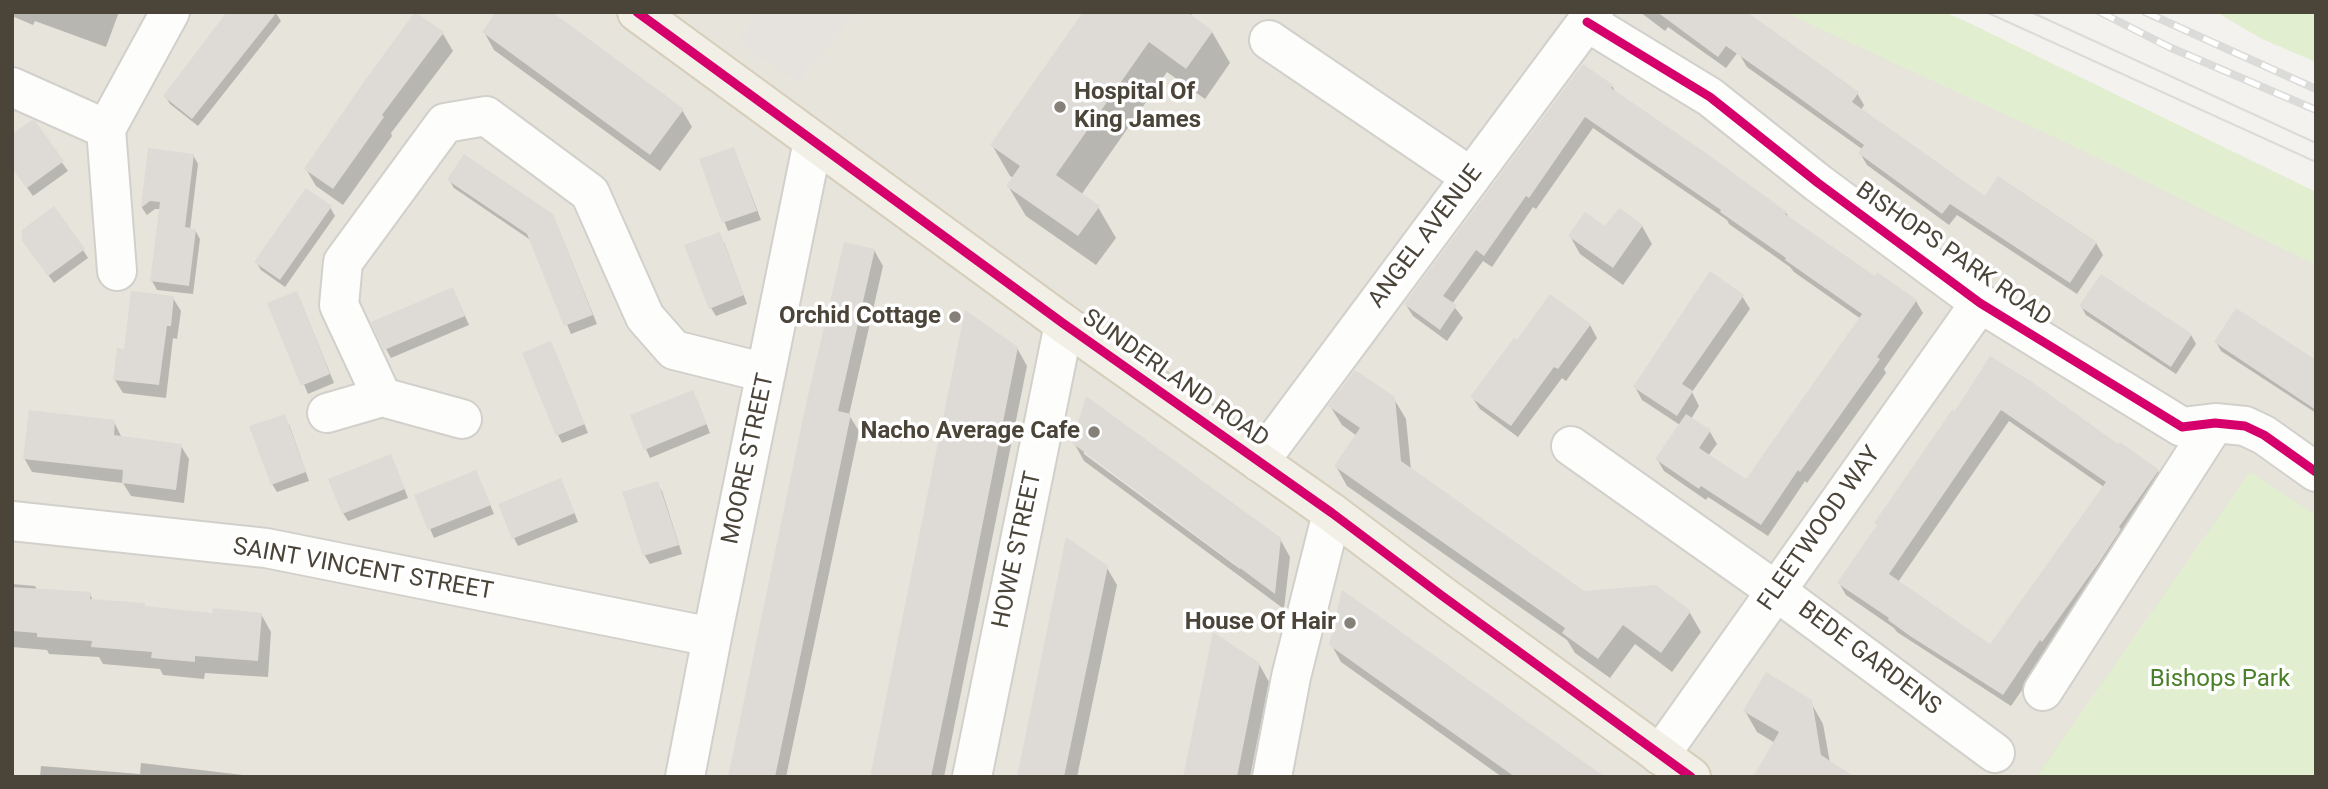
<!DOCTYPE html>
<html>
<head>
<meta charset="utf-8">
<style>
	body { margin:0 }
	#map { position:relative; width:2328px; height:789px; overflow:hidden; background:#f4f2ee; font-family:Roboto,sans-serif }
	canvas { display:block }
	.frame { position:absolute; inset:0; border:14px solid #4b4439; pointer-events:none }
</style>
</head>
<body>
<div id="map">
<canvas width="2328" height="789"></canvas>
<div class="frame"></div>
</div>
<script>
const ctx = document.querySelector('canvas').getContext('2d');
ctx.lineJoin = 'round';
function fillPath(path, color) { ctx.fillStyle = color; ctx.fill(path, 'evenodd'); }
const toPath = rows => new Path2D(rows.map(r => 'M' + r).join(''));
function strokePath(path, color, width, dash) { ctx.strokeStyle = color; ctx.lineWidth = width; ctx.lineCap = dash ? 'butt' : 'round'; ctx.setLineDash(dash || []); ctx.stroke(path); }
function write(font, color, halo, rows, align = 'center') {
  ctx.font = font + ' Roboto,sans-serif'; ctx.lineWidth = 7; ctx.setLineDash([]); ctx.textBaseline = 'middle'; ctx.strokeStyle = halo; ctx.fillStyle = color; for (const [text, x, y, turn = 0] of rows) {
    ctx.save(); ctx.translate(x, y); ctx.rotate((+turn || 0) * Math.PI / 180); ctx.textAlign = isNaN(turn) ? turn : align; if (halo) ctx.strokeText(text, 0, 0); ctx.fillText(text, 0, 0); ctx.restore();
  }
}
const residential = toPath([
	[12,12,1876,12,2316,236,2316,777,12,777]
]);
const green = toPath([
	[1784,12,1943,12,1961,19,2316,192,2316,265,2067,143],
	[2216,12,2316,12,2316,62,2262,39],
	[2250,472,2316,515,2316,777,2036,777]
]);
const parking = toPath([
	[759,12,856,12,798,83,738,41]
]);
const shadow = toPath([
	[12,12,119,12,106,47,35,21,33,25,12,16],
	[275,12,281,21,198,126,170,104,165,96],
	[1085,12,1193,12,1190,17,1212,32,1230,63,1205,99,1167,72,1081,195,1098,207,1116,238,1096,265,1026,216,1008,186,1014,178,1010,176,992,145],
	[1640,12,1717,12,1857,93,1864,105,1861,110,1985,198,2096,243,2103,255,2077,294,1957,215,1949,225,1867,165,1860,153,1862,149,1747,67,1738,52,1726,68,1668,27,1665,31],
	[484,32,682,110,692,127,660,171,494,50],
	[443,34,453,51,391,133,392,136,343,205,316,186,306,169],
	[1612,86,1617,95,1786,213,1790,219,1876,278,1878,275,1916,301,1923,313,1884,369,1886,373,1807,483,1805,481,1768,536,1708,497,1706,500,1664,471,1657,459,1680,425,1642,400,1635,387,1742,296,1750,309,1692,392,1699,406,1691,419,1710,432,1717,444,1708,456,1746,482,1861,319,1794,272,1790,267,1729,224,1727,220,1593,128,1536,209,1533,207,1492,267,1483,261,1452,304,1463,318,1447,341,1413,316,1406,305],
	[34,123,68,171,33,196,12,167],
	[734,149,761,220,728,231,701,161],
	[150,150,193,155,198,164,190,230,195,230,200,239,193,294,157,290,152,281,161,209,155,209,147,215,142,208],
	[449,180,557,225,597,324,571,334,532,241,454,188],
	[330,207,335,216,285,287,261,270,256,262],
	[1642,226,1652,244,1623,285,1580,254,1570,236],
	[724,242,747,304,716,316,711,308],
	[29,249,83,250,88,258,54,283],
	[874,250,883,266,849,415,859,431,786,777,729,777],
	[173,298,181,311,177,339,173,338,166,398,123,393,115,380,125,351],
	[457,298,469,325,391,358,386,349],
	[301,302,334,383,308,394,270,304],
	[2081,306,2191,335,2196,344,2176,374,2086,315],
	[1590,325,1597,338,1566,381,1562,378,1518,437,1480,409,1472,397,1517,342],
	[2216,342,2316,362,2316,413,2221,351],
	[1017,348,1027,366,944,777,872,777],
	[555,352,588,433,562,443,558,435],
	[1991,358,2119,447,2158,471,2165,483,2011,706,1897,632,1894,628,1846,595,1839,583],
	[2009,421,2104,487,1991,647,1898,582],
	[1394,399,1406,419,1411,470,1584,593,1656,587,1690,613,1701,632,1672,672,1635,644,1610,678,1575,653,1567,640,1347,486,1336,466,1357,436,1342,425,1330,406],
	[697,400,710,433,650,458,646,449],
	[114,422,122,438,181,446,189,459,184,503,131,496,123,483,32,472,24,458],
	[289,424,309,481,277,492,272,484],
	[1074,443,1280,539,1290,557,1284,609,1084,461],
	[1084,450,1242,566,1240,569,1084,454],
	[395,465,408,498,348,521,343,513],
	[480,481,494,514,434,538,416,496],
	[657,483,662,491,682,554,650,564,645,556,625,493],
	[565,489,578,522,518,546,514,538],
	[1107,568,1117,585,1077,777,1019,777],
	[12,584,35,586,37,590,90,594,93,601,146,608,214,615,261,614,271,632,268,677,205,673,204,679,163,675,160,669,103,664,99,657,49,654,47,650,12,647],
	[1331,644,1601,777,1502,777,1341,662],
	[1259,664,1269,682,1250,777,1185,777],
	[1810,701,1823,724,1830,763,1775,743,1757,732,1745,711],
	[141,763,243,775,244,777,40,777,41,766,140,774]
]);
const building = toPath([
	[227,12,277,12,192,119,163,96],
	[415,12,444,32,382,115,384,117,333,189,304,169,363,83],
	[496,12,552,12,684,109,650,155,482,32],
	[1083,12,1187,12,1213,31,1186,69,1149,42,1056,175,1100,206,1078,236,1006,186,1020,166,990,145],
	[1657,12,1747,12,1859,92,1852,102,1985,196,1998,176,2097,242,2070,283,1950,204,1942,214,1858,153,1864,145,1787,89,1726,46,1718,57],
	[1583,64,1613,85,1611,88,1703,151,1787,212,1785,214,1875,276,1877,272,1917,300,1877,357,1880,359,1800,472,1798,470,1761,525,1701,486,1699,489,1655,459,1686,414,1711,430,1699,448,1746,479,1862,314,1785,260,1786,258,1720,212,1721,210,1585,117,1529,198,1526,196,1484,256,1476,250,1443,296,1457,305,1440,330,1404,304],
	[32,120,35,121,64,161,27,188,12,168,12,134],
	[734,147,757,211,722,223,699,159],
	[148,148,194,154,185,227,196,229,189,286,150,281,160,202,150,201,141,208],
	[464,154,553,214,593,315,564,326,527,234,447,180],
	[306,188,332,206,280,280,254,262],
	[54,206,85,249,48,276,22,241,22,230],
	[1619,208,1643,225,1613,268,1568,236,1585,212,1605,226],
	[720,232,744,295,709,309,684,245],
	[844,242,875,249,838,411,851,414,775,777,728,777,806,404],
	[1710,271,1744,295,1682,384,1693,391,1677,416,1633,387],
	[2101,274,2192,334,2171,367,2079,306],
	[453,287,465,316,384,350,371,322],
	[131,291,174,296,171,326,167,326,159,385,113,380,117,348,124,349],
	[297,291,330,374,301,386,267,303],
	[1550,294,1591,324,1558,369,1554,367,1511,426,1470,397,1514,338,1517,340],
	[2236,308,2316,360,2316,410,2214,342],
	[965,310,1018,347,960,637,931,777,870,777],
	[551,341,585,424,556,436,522,353],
	[1990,356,2032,382,2118,444,2120,442,2159,470,2119,527,2121,529,2100,561,2042,642,2040,640,2003,695,1910,636,1888,620,1889,618,1837,583,1877,525,1874,523,1890,500,1952,410,1955,411],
	[2001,410,2106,482,1990,644,1889,574],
	[1355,370,1395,397,1401,461,1424,477,1584,591,1656,585,1691,611,1661,653,1623,625,1598,659,1562,633,1565,628,1334,466,1360,428,1328,406],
	[693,390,707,424,644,450,630,415],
	[1086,396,1281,538,1275,594,1072,443],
	[29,410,115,420,114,435,182,444,176,490,122,483,123,470,23,459],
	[285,414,306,472,271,485,249,426],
	[391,454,405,489,342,514,328,479],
	[476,470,491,505,428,530,414,495],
	[561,478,575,513,512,539,498,504],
	[658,481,679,545,643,556,622,492],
	[1066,537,1108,566,1064,777,1017,777],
	[12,587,91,592,90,599,145,603,145,606,212,613,213,608,262,613,258,661,195,656,195,662,151,658,152,652,91,647,92,641,37,637,37,633,12,631],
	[1342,590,1421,646,1605,777,1515,777,1395,692,1329,645],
	[1213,632,1260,663,1256,682,1237,777,1183,777],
	[1766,672,1812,700,1821,755,1855,777,1753,777,1779,732,1743,711]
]);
const minor = toPath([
	[1587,22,1710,97,1818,183,1980,303,2182,427,2215,423,2245,426,2264,435,2316,472],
	[1269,40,1471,177],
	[12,87,106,129],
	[117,271,106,129,170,12],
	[327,413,382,397],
	[462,419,382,397,339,305,343,262,445,123,486,116,590,193,645,317,674,350,766,373],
	[1571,446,1776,591,1995,753],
	[1259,462,1594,12],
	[12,521,266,548,712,637],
	[2043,691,2215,423],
	[1660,755,1980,303],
	[685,777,712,637,813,141],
	[972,777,1064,324],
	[1272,777,1291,677,1332,513]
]);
const major = toPath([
	[637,12,1064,324,1332,513,1441,595,1691,777]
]);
const tram = toPath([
	[1986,12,2316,162],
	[2031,12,2316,143]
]);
const rail = toPath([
	[2100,12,2169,47,2316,110],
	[2145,12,2316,89]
]);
const cycleway = toPath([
	[637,12,1064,324,1332,513,1441,595,1691,777],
	[1587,22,1710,97,1818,183,1980,303,2182,427,2215,423,2245,426,2264,435,2316,472]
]);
const markers = [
	[1060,107,7,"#868178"],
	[955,317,7,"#868178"],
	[1094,432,7,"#868178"],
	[1350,623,7,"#868178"]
];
const poiNames = [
	["Hospital Of",1074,93,"left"],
	["King James",1074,121,"left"],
	["Orchid Cottage",941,317],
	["Nacho Average Cafe",1080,432],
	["House Of Hair",1336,623]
];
const streetNames = [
	["ANGEL AVENUE",1426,237,-53],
	["BISHOPS PARK ROAD",1953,255,35],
	["SUNDERLAND ROAD",1175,379,35],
	["MOORE STREET",749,459,-78],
	["FLEETWOOD WAY",1820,529,-55],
	["HOWE STREET",1018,550,-78],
	["SAINT VINCENT STREET",363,570,10],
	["BEDE GARDENS",1869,659,37]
];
const parkNames = [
	["Bishops Park",2220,680]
];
fillPath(residential, '#e7e4dc');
fillPath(green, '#e1eecf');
fillPath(parking, '#e6e3df');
fillPath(shadow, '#0003');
fillPath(building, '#dedbd6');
strokePath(minor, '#d2d0cb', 42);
strokePath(major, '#d6cebb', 42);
strokePath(minor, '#fdfdfc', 38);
strokePath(major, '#f2efe6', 38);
strokePath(tram, '#dbdbda', 2);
strokePath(rail, '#dbdbda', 8);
strokePath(rail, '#fff', 5, [16]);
strokePath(cycleway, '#d6006c', 9);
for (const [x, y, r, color] of markers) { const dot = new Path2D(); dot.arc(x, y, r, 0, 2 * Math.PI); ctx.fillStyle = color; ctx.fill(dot); strokePath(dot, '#fff', 2.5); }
write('bold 24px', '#4b4439', '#fff', poiNames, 'right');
write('24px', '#4b4439', '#fff', streetNames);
write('24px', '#4a7f2a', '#fff', parkNames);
</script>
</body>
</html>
